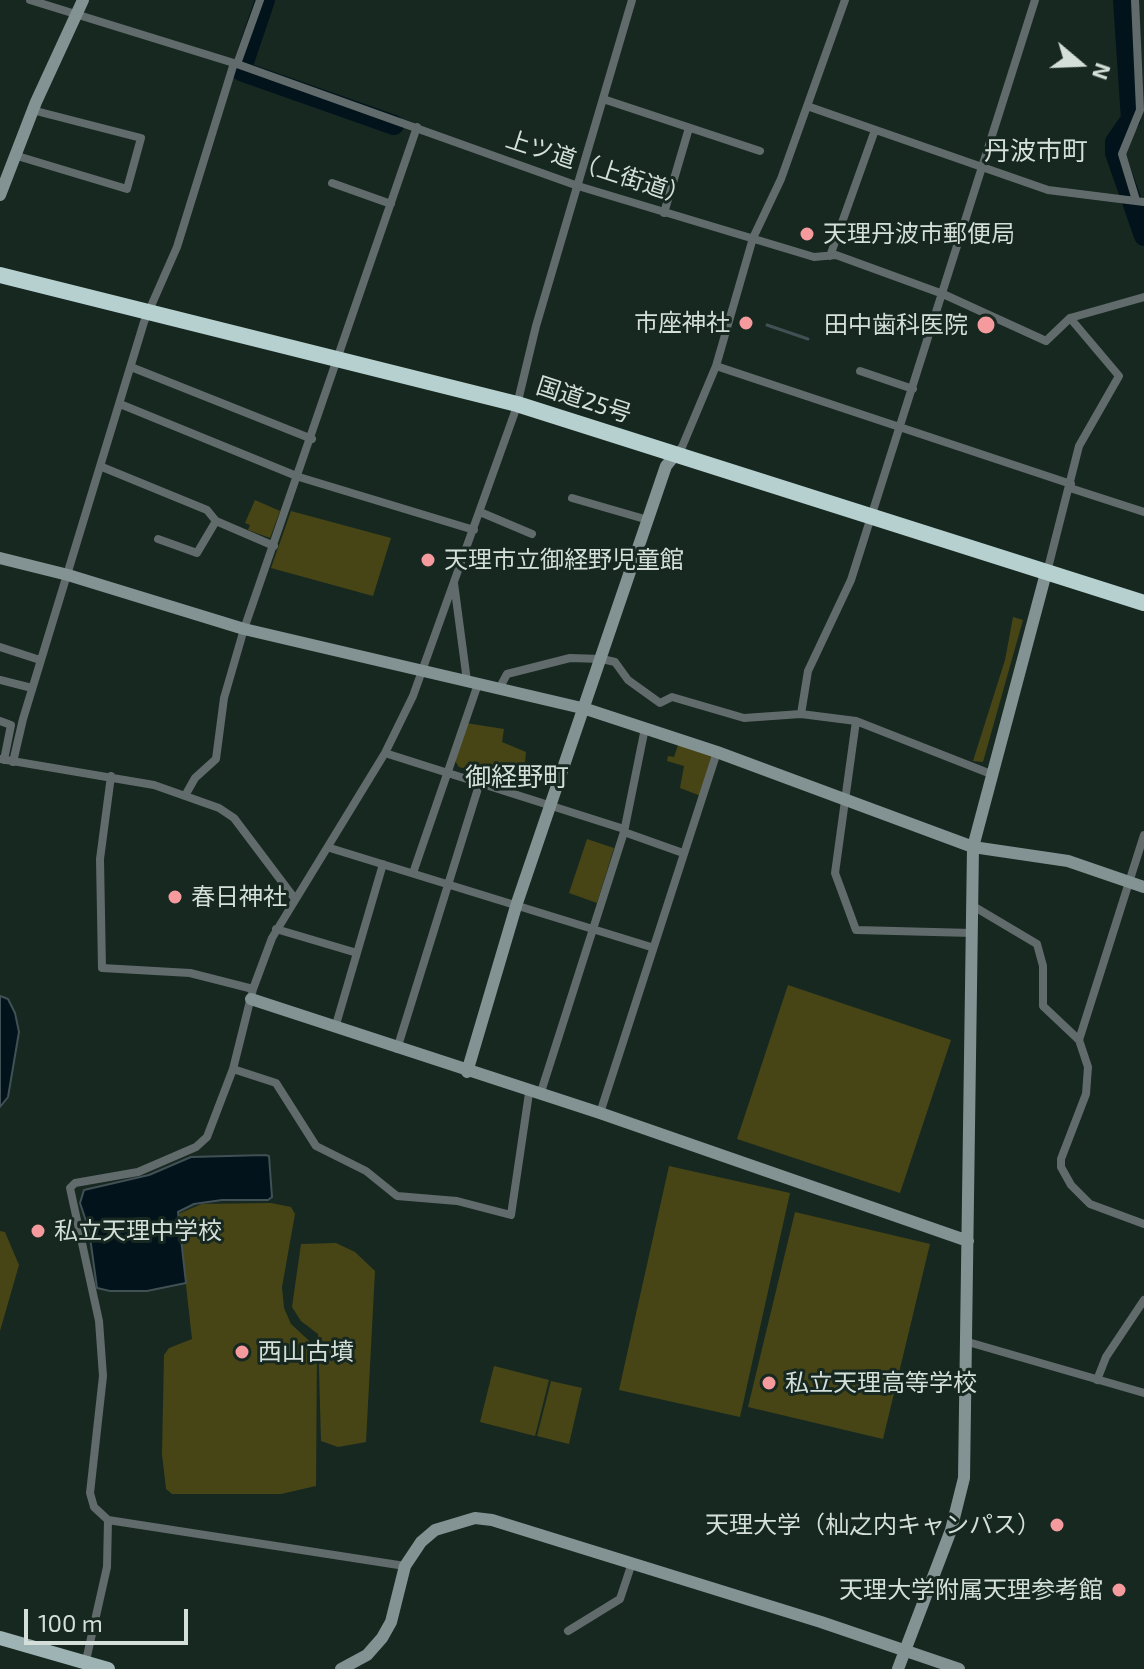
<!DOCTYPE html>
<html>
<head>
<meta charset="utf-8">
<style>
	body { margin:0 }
	#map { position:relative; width:1144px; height:1669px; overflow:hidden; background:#172821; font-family:"Exo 2",sans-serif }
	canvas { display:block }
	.north { position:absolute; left:1040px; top:24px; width:80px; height:80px; -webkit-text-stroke:6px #172821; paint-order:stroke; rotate:109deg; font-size:22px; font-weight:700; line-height:32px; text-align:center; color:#d4dfda }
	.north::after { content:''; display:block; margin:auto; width:28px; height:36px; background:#d4dfda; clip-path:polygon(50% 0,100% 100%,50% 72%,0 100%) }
	.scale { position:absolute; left:24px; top:1609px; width:164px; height:36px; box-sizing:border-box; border:4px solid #d4dfda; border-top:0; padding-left:10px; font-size:24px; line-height:28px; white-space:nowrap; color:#d4dfda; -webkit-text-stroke:6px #172821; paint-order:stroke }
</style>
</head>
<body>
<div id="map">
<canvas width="1144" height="1669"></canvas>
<div class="north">N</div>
<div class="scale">100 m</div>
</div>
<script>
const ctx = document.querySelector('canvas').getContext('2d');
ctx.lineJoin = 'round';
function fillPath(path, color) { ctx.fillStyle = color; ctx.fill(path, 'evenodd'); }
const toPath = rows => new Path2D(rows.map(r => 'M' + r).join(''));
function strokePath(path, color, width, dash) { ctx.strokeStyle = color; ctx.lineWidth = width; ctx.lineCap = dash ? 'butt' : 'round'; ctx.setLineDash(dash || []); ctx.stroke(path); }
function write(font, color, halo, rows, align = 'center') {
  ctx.font = font + ' "Exo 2","Noto Sans JP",sans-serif'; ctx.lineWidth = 6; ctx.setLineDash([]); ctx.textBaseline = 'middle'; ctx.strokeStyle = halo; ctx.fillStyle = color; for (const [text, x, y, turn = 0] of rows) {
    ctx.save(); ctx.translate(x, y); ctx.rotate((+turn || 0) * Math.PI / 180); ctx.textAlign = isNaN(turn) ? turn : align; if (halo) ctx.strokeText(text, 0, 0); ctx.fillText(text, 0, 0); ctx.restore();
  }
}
const green = toPath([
	[255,500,280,511,270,538,248,530,250,525,245,523],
	[291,511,391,538,373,596,271,568],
	[1013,617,1023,620,983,762,973,761,1005,660],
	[466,723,504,729,502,742,526,752,523,785,459,767,454,759],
	[679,742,715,754,701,796,680,788,684,766,667,761,668,756,674,757],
	[587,839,614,848,597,903,569,893],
	[788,985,951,1040,900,1193,737,1139],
	[669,1166,790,1193,740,1417,619,1390],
	[271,1203,291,1207,295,1214,282,1287,284,1308,291,1324,317,1348,316,1486,281,1494,172,1494,166,1489,162,1454,164,1355,169,1348,192,1339,178,1214,202,1204],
	[795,1212,930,1244,883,1439,748,1407],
	[0,1231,5,1232,19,1265,0,1331],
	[336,1243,355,1252,375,1271,366,1442,338,1447,321,1441,318,1334,301,1321,292,1307,301,1244],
	[494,1366,549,1380,535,1436,480,1422],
	[551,1381,582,1388,569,1444,537,1436]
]);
const water = toPath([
	[0,996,8,999,15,1013,19,1032,8,1097,0,1107,0,996],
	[265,1155,269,1156,272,1197,268,1200,222,1200,194,1204,178,1212,186,1283,147,1291,110,1291,97,1288,89,1230,80,1203,84,1190,149,1175,191,1157,265,1155]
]);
const stream = toPath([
	[767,325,808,339]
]);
const river = toPath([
	[265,0,241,71,394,125],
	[1123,0,1131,119,1115,142,1115,153,1144,236]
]);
const street = toPath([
	[30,0,237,64,578,186,814,257,836,255,943,294,1046,341,1070,318,1144,297],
	[1135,0,1140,110,1122,154,1136,200],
	[237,64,260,0],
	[603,99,760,151],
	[807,106,1048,190,1144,202],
	[14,155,127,189,141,138,32,110],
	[332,183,391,204],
	[664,213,689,128],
	[830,256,875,130],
	[716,366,1071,484],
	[131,367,312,439],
	[860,371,913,389],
	[120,404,299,477,474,530],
	[675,455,682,447,716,366,753,238,781,179,845,0],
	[102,467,207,510,216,521,274,546],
	[1070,488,1144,512],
	[572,498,648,520],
	[480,512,532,534],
	[158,539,197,553,216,521],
	[1047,572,1079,446,1119,376,1070,318],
	[454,583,467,681],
	[0,647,40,660],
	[0,680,32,688],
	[499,689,507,674,570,658,602,659,615,662,628,680,660,703,672,697,744,718,801,714,856,721,991,774],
	[801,714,808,671,851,580,1035,0],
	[0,721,11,725,4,760],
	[856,721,835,873,856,930,972,933],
	[385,753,624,829],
	[0,759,154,785,219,808,234,818,295,899],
	[13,762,23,719,144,322,177,247,234,63],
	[111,776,100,859,102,968,190,973,253,989],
	[186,794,195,778,216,759,224,698,244,629,417,127],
	[624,832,683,853],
	[330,848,651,947],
	[413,873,478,684],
	[973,906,1037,944,1043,966,1043,1006,1079,1040,1088,1067,1086,1094,1061,1159,1061,1167,1071,1185,1090,1204,1144,1224],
	[276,929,357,953],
	[335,1028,383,864],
	[1079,1040,1144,835],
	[397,1049,480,782],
	[233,1069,276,1083,316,1146,366,1171,397,1196,457,1201,511,1215,529,1093],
	[540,1095,624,832,645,728],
	[600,1113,717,752],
	[968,1342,1144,1393],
	[1097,1380,1106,1357,1144,1300],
	[405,1566,108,1520,94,1507,90,1493,103,1376,99,1321,70,1188,75,1183,138,1172,196,1147,207,1137,233,1069,253,989,272,938,385,753,413,696,516,409,536,326,632,0],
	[568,1631,620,1599,632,1563],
	[85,1665,107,1567,108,1520]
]);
const secondary = toPath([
	[0,195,36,102,83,0],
	[0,558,68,575,244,629,586,709,717,752,973,847,1068,861,1144,887],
	[251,999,600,1113,968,1241],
	[467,1072,517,903,666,466,675,455],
	[341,1669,367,1655,382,1638,391,1622,405,1566,421,1542,435,1530,475,1518,492,1520,821,1622,959,1669],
	[898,1669,951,1530,964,1478,973,847,1046,573]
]);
const primary = toPath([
	[0,1638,108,1669]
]);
const highway = toPath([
	[0,275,517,404,1144,603]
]);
const markers = [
	[807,234,8,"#f59b9d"],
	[746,323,8,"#f59b9d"],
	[986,325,10,"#f59b9d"],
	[428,560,8,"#f59b9d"],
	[175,897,8,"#f59b9d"],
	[38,1231,8,"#f59b9d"],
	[242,1352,8,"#f59b9d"],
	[769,1383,8,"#f59b9d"],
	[1057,1525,8,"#f59b9d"],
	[1119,1590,8,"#f59b9d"]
];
const streetNames = [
	["上ツ道（上街道）",598,168,18],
	["国道25号",584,400,18]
];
const poiNames = [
	["天理丹波市郵便局",823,234],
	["市座神社",730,323,"right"],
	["田中歯科医院",968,325,"right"],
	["天理市立御経野児童館",444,560],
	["春日神社",191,897],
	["私立天理中学校",54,1231],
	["西山古墳",258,1352],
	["私立天理高等学校",785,1383],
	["天理大学（杣之内キャンパス）",1041,1525,"right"],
	["天理大学附属天理参考館",1103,1590,"right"]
];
const neighbourhoodNames = [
	["丹波市町",1036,151],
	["御経野町",517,777]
];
fillPath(green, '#474515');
fillPath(water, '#02131b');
strokePath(water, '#415054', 2);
strokePath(stream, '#415054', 3);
strokePath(river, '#02131b', 20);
strokePath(street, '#616b6b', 8);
strokePath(secondary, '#839393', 12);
strokePath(primary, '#9eb3b3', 14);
strokePath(highway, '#b6cfcf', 16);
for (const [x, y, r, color] of markers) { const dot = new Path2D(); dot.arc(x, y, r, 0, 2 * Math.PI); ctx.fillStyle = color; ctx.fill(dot); strokePath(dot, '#172821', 3); }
write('24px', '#d4dfda', '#172821', streetNames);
write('24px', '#d4dfda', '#172821', poiNames, 'left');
write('26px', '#d4dfda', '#172821', neighbourhoodNames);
</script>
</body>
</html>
